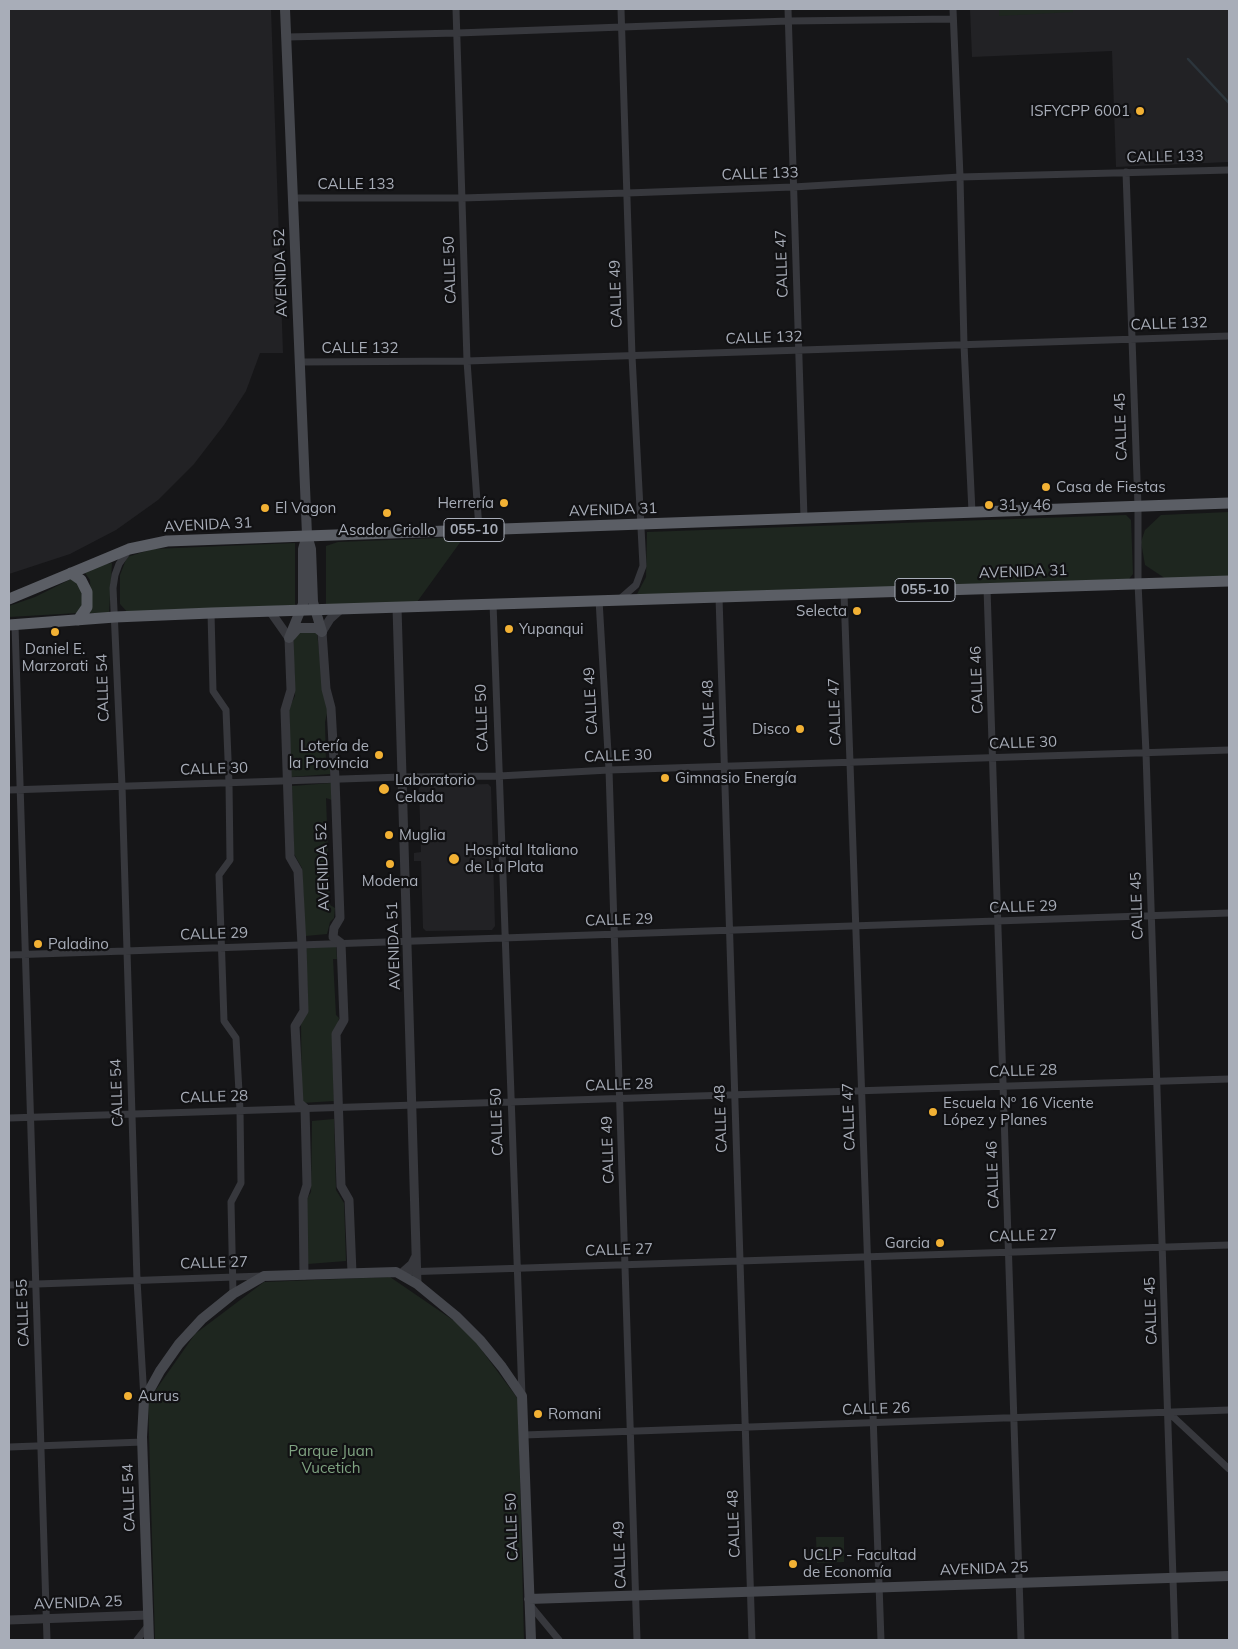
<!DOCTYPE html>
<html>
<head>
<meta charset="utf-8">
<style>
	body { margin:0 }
	#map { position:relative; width:1238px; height:1649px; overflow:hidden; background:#161618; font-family:Mulish,sans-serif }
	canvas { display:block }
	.frame { position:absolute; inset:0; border:10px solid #a8adb8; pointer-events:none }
</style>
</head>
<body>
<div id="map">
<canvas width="1238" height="1649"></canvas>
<div class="frame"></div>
</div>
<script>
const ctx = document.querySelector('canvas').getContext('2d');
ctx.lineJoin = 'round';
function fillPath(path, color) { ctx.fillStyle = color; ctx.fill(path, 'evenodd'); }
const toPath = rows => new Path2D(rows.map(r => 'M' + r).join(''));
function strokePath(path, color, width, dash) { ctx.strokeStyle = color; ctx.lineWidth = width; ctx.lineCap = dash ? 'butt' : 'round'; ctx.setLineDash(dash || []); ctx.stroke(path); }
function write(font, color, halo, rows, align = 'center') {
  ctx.font = font + ' Mulish,sans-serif'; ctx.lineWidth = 4.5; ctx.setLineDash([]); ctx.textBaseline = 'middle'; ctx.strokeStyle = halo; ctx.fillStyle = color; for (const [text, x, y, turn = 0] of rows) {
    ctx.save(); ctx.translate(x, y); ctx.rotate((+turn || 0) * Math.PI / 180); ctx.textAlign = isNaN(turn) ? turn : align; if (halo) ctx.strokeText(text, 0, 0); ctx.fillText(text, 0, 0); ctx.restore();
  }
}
const built = toPath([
	[9,9,271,9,283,353,260,353,246,391,224,425,194,464,158,500,116,530,70,554,9,574],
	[970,9,1229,9,1229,162,1116,167,1112,51,972,57],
	[488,784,491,787,495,926,492,930,426,931,423,928,421,861,414,861,414,853,421,852,419,788,423,785,429,785,429,786]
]);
const green = toPath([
	[999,9,1073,9,1073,12,999,16],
	[1229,512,1229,576,1166,579,1145,565,1141,542,1145,530,1161,515],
	[1126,515,1131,520,1133,574,1129,579,636,596,646,577,647,532],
	[464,537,417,602,326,605,326,546,338,542],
	[295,543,295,605,129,614,120,604,120,575,127,557,153,549],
	[112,563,109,613,88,613,91,608,90,580,85,573,100,565],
	[73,578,81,587,83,606,78,613,9,617,9,606,35,597],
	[317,632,324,697,328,709,325,722,326,763,330,767,330,774,291,777,289,708,295,696,293,636,299,633],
	[331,783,332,800,326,798,330,905,335,908,334,918,330,922,327,934,305,936,302,868,294,854,292,786],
	[336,945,337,959,333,959,336,1015,339,1018,337,1028,332,1037,334,1101,302,1103,301,1023,308,1008,306,948],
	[334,1119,336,1190,344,1203,346,1261,308,1264,305,1202,311,1192,312,1121],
	[390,1277,466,1329,518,1399,524,1640,155,1640,148,1401,195,1334,264,1282],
	[816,1537,844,1537,844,1562,817,1563]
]);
const stream = toPath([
	[1188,59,1229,103]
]);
const minor = toPath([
	[456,9,467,361,479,529],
	[788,9,804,518],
	[953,9,960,177,964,345,972,512],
	[287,37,457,33,788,21,953,19],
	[1126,172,1138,506,1138,583,1146,753,1175,1640],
	[292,198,462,198,627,193,793,187,960,177,1229,170],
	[300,362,467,361,1229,336],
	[129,550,119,564,115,575,113,588,122,786,137,1280,144,1399],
	[987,588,1021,1640],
	[844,593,881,1640],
	[719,597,752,1640],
	[620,599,636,585,643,566,632,356,621,9],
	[599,600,609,770,637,1640],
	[493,603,522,1396],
	[211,613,213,691,226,710,229,783,230,860,219,875,224,1021,236,1038,240,1110,241,1183,231,1202,233,1294],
	[15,625,47,1640],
	[9,790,402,777,499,776,609,770,1229,750],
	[9,955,1229,913],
	[9,1118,1229,1079],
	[403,1272,1229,1245],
	[9,1285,263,1276],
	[1168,1412,1229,1469],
	[524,1435,1229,1410],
	[9,1447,143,1442],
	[530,1605,559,1640],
	[137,1640,148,1626]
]);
const tertiary = toPath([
	[397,607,417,1284],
	[341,609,330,619,322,632,326,689,331,708,335,779,340,918,334,928,333,937,341,943,344,1020,336,1034,341,1186,349,1200,352,1273],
	[270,611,289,638,291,690,285,710,290,857,298,871,302,945,304,1011,295,1026,299,1103,305,1108,307,1185,303,1198,304,1275],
	[403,1272,412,1264,416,1256],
	[9,1620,148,1615]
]);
const secondary = toPath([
	[285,9,307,535,311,549,313,602,322,632],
	[291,636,298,628,317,628,322,632],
	[289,638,303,604,303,549,307,535],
	[529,1599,1229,1576],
	[149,1640,142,1437,144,1400,160,1371,179,1344,202,1319,233,1294,264,1276,396,1272,417,1284,456,1316,480,1340,502,1367,522,1396,531,1640]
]);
const trunk = toPath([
	[71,573,81,580,87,592,87,607,78,620],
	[9,599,129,549,167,541,1229,503],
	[9,625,115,617,211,613,1229,581]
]);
const markers = [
	[1140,111,5,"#f2b134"],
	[1046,487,5,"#f2b134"],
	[504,503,5,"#f2b134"],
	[989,505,5,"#f2b134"],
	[265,508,5,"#f2b134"],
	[387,513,5,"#f2b134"],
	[857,611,5,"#f2b134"],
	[509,629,5,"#f2b134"],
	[55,632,5,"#f2b134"],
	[800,729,5,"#f2b134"],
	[379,755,5,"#f2b134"],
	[665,778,5,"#f2b134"],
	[384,789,6,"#f2b134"],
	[389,835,5,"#f2b134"],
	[454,859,6,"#f2b134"],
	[390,864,5,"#f2b134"],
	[38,944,5,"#f2b134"],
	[933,1112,5,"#f2b134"],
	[940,1243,5,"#f2b134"],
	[128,1396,5,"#f2b134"],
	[538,1414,5,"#f2b134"],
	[793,1564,5,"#f2b134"]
];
const shields = [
	[474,530,60],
	[925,590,60]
];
const shieldNames = [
	["055-10",474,530],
	["055-10",925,590]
];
const poiNames = [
	["ISFYCPP 6001",1130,111,"right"],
	["Casa de Fiestas",1056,487],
	["Herrería",494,503,"right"],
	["31 y 46",999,505],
	["El Vagon",275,508],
	["Asador Criollo",387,530,"center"],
	["Selecta",847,611,"right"],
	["Yupanqui",519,629],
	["Daniel E.",55,649,"center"],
	["Marzorati",55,666,"center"],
	["Disco",790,729,"right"],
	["Lotería de",369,746,"right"],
	["la Provincia",369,763,"right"],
	["Gimnasio Energía",675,778],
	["Laboratorio",395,780],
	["Celada",395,797],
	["Muglia",399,835],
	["Hospital Italiano",465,850],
	["de La Plata",465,867],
	["Modena",390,881,"center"],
	["Paladino",48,944],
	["Escuela Nº 16 Vicente",943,1103],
	["López y Planes",943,1120],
	["Garcia",930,1243,"right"],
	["Aurus",138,1396],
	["Romani",548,1414],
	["UCLP - Facultad",803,1555],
	["de Economía",803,1572]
];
const streetNames = [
	["CALLE 133",1165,157,-1],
	["CALLE 133",760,174,-2],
	["CALLE 133",356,184],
	["CALLE 47",782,264,-92],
	["CALLE 50",450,270,-92],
	["AVENIDA 52",281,273,-92],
	["CALLE 49",616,294,-92],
	["CALLE 132",1169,324,-2],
	["CALLE 132",764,338,-2],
	["CALLE 132",360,348],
	["CALLE 45",1121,427,-92],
	["AVENIDA 31",613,510,-2],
	["AVENIDA 31",208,525,-3],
	["AVENIDA 31",1023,572,-2],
	["CALLE 46",977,680,-92],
	["CALLE 54",103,688,-92],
	["CALLE 49",591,701,-93],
	["CALLE 47",835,712,-92],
	["CALLE 48",709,714,-92],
	["CALLE 50",482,718,-92],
	["CALLE 30",1023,743,-2],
	["CALLE 30",618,756,-2],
	["CALLE 30",214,769,-2],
	["AVENIDA 52",323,867,-92],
	["CALLE 45",1137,906,-92],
	["CALLE 29",1023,907,-2],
	["CALLE 29",619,920,-2],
	["CALLE 29",214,934,-2],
	["AVENIDA 51",394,946,-92],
	["CALLE 28",1023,1071,-2],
	["CALLE 28",619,1085,-2],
	["CALLE 54",117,1093,-92],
	["CALLE 28",214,1097,-2],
	["CALLE 47",849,1117,-92],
	["CALLE 48",721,1119,-92],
	["CALLE 50",497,1122,-92],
	["CALLE 49",608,1150,-92],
	["CALLE 46",993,1175,-92],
	["CALLE 27",1023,1236,-2],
	["CALLE 27",619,1250,-2],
	["CALLE 27",214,1263,-2],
	["CALLE 45",1151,1311,-92],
	["CALLE 55",23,1313,-92],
	["CALLE 26",876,1409,-2],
	["CALLE 54",129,1498,-92],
	["CALLE 48",734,1524,-92],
	["CALLE 50",512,1527,-92],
	["CALLE 49",620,1555,-92],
	["AVENIDA 25",984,1569,-2],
	["AVENIDA 25",78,1603,-2]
];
const parkNames = [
	["Parque Juan",331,1451],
	["Vucetich",331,1468]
];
fillPath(built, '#222225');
fillPath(green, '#1e261f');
strokePath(stream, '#2c353c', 2.5);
strokePath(minor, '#37383d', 7);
strokePath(tertiary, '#37383d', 9);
strokePath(secondary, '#45474d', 10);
strokePath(trunk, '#5b5e65', 11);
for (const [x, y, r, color] of markers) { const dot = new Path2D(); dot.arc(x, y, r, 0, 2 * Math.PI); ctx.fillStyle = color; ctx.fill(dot); strokePath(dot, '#111113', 2); }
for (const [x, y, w] of shields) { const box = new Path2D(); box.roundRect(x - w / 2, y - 11.5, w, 23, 4); ctx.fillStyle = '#111113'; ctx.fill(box); strokePath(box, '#a8adb8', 1); }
write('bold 14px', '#a8adb8', null, shieldNames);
write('15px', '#a8adb8', '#111113', poiNames, 'left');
write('15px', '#a8adb8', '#111113', streetNames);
write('15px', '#7fa381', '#111113', parkNames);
</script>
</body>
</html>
